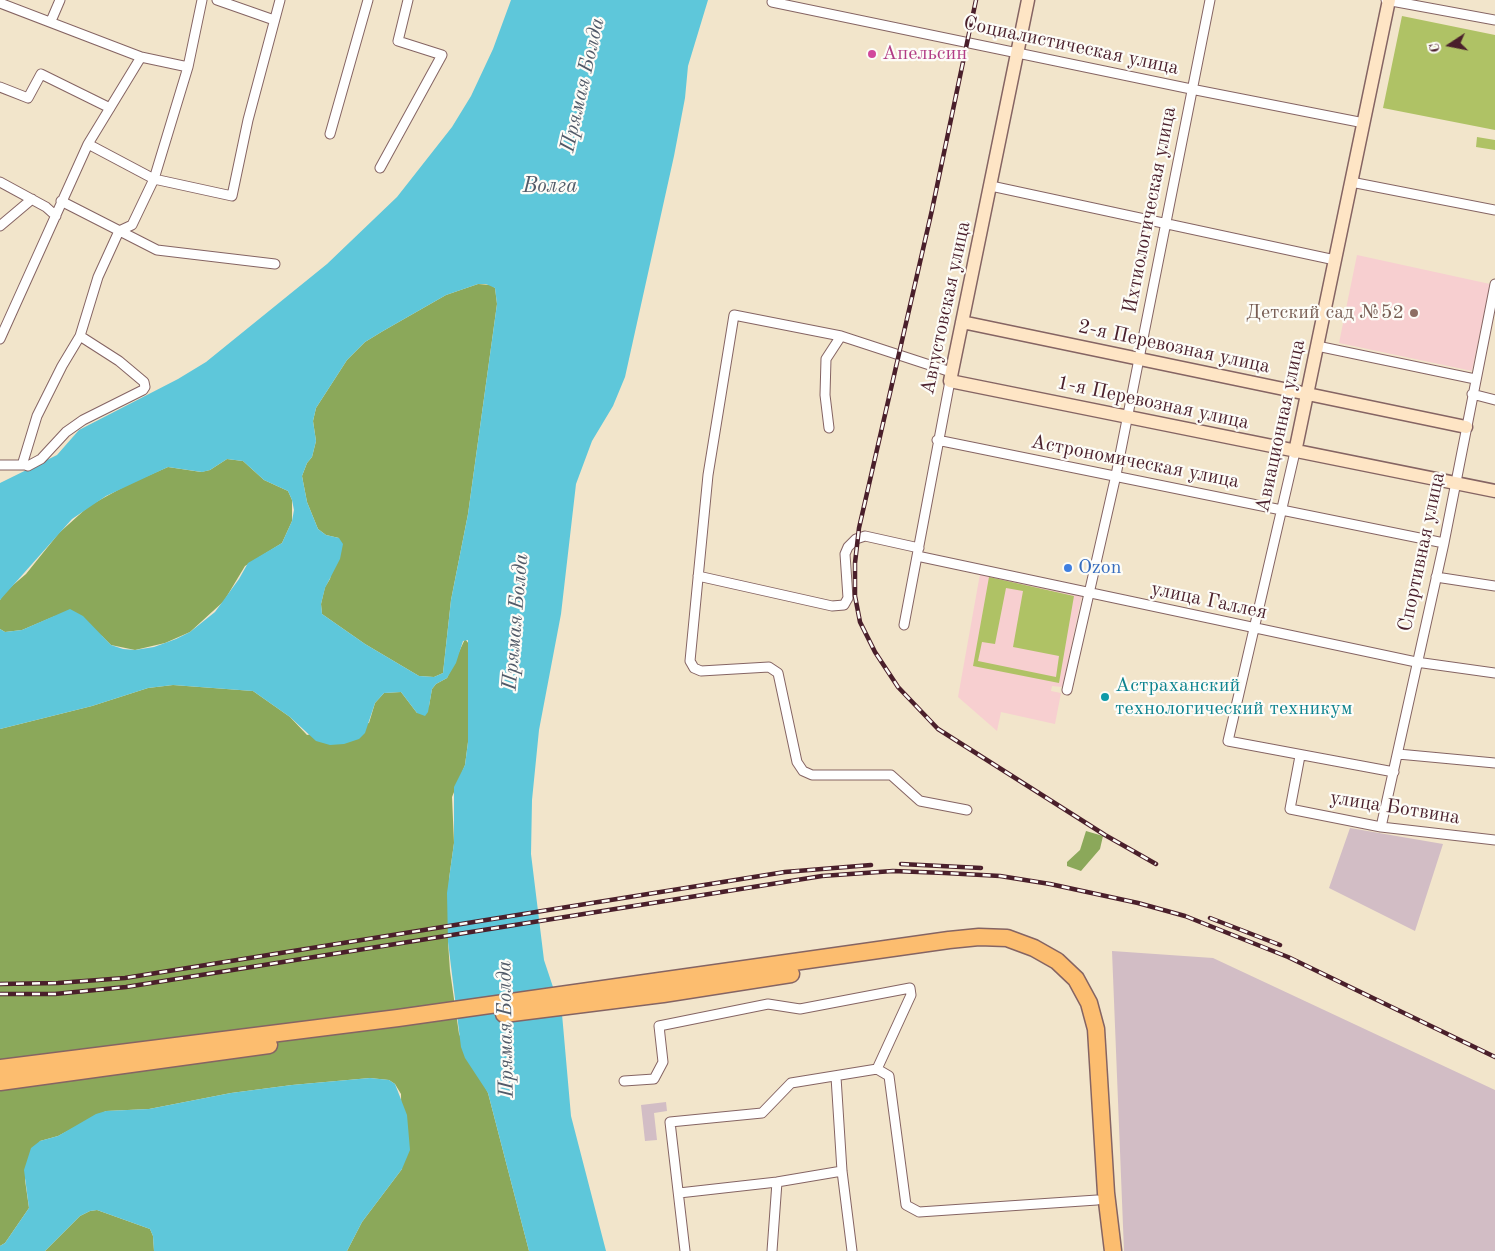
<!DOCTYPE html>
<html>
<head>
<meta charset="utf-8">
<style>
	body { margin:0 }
	#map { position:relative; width:1495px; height:1251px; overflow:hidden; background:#f2e5cb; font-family:"Old Standard TT",serif }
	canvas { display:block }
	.north { position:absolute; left:1425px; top:20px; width:50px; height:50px; -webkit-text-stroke:4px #fdfcf7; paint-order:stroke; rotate:259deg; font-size:14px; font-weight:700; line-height:20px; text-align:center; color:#4a1f2b }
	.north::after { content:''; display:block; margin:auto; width:18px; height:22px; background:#4a1f2b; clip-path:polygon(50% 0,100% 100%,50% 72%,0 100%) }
</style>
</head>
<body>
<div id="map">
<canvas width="1495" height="1251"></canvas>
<div class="north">С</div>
</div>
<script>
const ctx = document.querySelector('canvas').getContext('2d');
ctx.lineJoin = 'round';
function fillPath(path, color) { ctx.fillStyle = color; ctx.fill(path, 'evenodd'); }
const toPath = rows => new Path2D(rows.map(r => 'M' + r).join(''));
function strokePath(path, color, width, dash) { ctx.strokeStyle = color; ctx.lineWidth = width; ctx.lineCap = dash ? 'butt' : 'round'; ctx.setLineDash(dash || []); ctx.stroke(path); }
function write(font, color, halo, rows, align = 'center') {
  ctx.font = font + ' "Old Standard TT",serif'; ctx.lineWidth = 4.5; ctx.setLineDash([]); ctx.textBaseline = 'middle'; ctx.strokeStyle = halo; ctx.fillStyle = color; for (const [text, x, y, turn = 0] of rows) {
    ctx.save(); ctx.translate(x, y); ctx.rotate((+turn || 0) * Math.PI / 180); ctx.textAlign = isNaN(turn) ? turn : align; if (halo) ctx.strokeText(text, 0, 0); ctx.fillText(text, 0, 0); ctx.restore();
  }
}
const built = toPath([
	[1357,255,1490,284,1472,371,1339,343],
	[980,574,1082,595,1063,685,1062,687,1052,686,1051,691,1061,693,1055,724,1001,712,997,731,958,697]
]);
const industrial = toPath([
	[1350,828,1443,844,1415,931,1329,888],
	[1112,951,1213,958,1495,1090,1495,1251,1124,1251],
	[666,1102,667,1111,654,1113,657,1140,645,1141,641,1105]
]);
const green = toPath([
	[1402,16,1495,35,1495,130,1383,108],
	[1477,137,1495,140,1495,150,1476,147],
	[989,577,1074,596,1059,683,973,666],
	[1006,588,1023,591,1013,647,1059,656,1056,677,978,661,982,642,995,644]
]);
const forest = toPath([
	[478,284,491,285,495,288,497,304,468,514,451,600,443,673,434,677,419,676,365,644,322,614,321,604,325,587,330,579,339,538,326,535,318,529,307,502,302,476,307,463,312,457,316,441,313,421,316,408,347,360,365,342,383,331,446,295],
	[227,459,243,461,264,480,288,491,292,500,292,521,282,543,245,566,224,601,190,632,165,643,135,650,111,645,102,636,55,616,22,630,5,632,0,629,0,600,5,592,26,574,59,533,89,506,127,485,168,467,201,472,210,470],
	[465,639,469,644,468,742,465,765,452,797,454,843,449,879,448,942,450,971,459,1034,488,1093,529,1251,347,1251,362,1222,402,1169,401,1094,395,1084,389,1080,370,1078,292,1085,231,1093,149,1109,106,1111,58,1136,40,1141,25,1180,29,1208,5,1243,0,1246,0,729,92,706,148,688,173,685,253,691,290,717,307,735,369,723,375,703,384,693,401,692,417,713,429,706,432,689,436,684,447,678],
	[1086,831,1103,836,1100,849,1081,871,1067,866,1067,862,1080,850],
	[97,1210,150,1229,153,1236,154,1251,45,1251,80,1216,90,1211]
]);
const water = toPath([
	[511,0,708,0,688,66,685,98,674,156,625,377,613,406,592,441,576,484,561,614,539,730,532,800,531,854,544,960,562,1014,571,1116,606,1251,529,1251,488,1093,465,1058,461,1047,448,942,447,893,454,843,454,787,465,765,468,742,468,640,463,641,456,663,447,678,436,684,432,689,428,712,425,716,417,713,401,692,384,693,375,703,365,733,359,739,344,744,330,745,316,741,290,717,253,691,173,685,148,688,92,706,0,729,0,629,5,632,22,630,70,609,83,616,111,645,123,649,135,650,154,647,176,639,190,632,215,612,239,579,248,563,282,543,292,521,294,510,292,500,288,491,264,480,243,461,227,459,210,470,202,472,168,467,106,496,72,519,0,600,0,483,57,455,79,430,178,379,206,362,327,264,397,197,452,127,471,96,493,49],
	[478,284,486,284,495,288,497,304,468,514,451,600,443,673,434,677,419,676,365,644,322,614,321,604,325,588,340,559,343,544,339,538,326,535,318,529,307,502,302,476,307,463,312,457,316,441,313,421,316,408,347,360,365,342,383,331,446,295],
	[370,1078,389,1080,395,1084,407,1115,410,1150,402,1169,362,1222,347,1251,154,1251,153,1236,150,1229,97,1210,90,1211,80,1216,45,1251,0,1251,0,1246,5,1243,29,1208,24,1170,31,1148,40,1141,58,1136,96,1114,106,1111,149,1109,231,1093,292,1085]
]);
const street = toPath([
	[217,0,274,20],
	[1386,0,1495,20],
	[772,2,1191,89,1364,123],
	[0,3,141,57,188,67],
	[51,21,60,0],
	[0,87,28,98,41,74,110,108],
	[330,134,368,0],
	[88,144,154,179,232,196,248,120,280,0],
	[380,168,442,55,398,41,408,0],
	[0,182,46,207,56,216],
	[1351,182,1495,210],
	[991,186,1335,260],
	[61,201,157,250,275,264],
	[0,226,32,199],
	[80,336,119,361,144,382,145,387,143,390,83,420,66,432,41,459,28,466,25,465,23,462,37,416,62,366,80,336,98,277,119,231,132,225,154,179,188,67,202,0],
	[0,339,88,144,141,57],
	[1317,346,1475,379],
	[951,372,841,336,734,315,708,475,690,661,694,668,701,671,769,667,778,673,797,762,803,771,812,775,891,775,920,801,967,810],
	[1472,394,1495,400],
	[829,428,825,395,826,359,841,336],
	[937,440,1444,543],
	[1295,452,1228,741,1394,772],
	[0,465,25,465],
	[917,556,1416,662,1495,673],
	[698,576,832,606,844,605,848,598,845,554,848,547,856,539,865,536,919,548],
	[1436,577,1495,586],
	[904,625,950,381],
	[1067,690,1116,475,1210,0],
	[1398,754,1495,763],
	[1300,756,1290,809,1381,827,1495,840],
	[1381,827,1444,543,1495,284],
	[836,1077,842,1171,852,1251],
	[624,1081,654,1079,663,1062,659,1026,768,1004,800,1009,910,988,911,995,877,1069],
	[679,1193,777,1182,842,1171],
	[685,1251,670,1122,762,1113,791,1083,877,1069,889,1076,906,1205,919,1212,1097,1200],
	[772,1251,777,1182]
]);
const secondary = toPath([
	[1028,0,950,381,1495,491],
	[962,322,1466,427],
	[1295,452,1389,0]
]);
const highway = toPath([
	[504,1014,663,994,791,974],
	[0,1068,398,1018,949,940,979,937,1007,938,1034,948,1057,961,1076,979,1089,1003,1096,1029,1106,1193,1113,1251],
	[0,1082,269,1045]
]);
const rail = toPath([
	[976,0,932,210,859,528,855,563,855,596,860,622,875,652,898,687,938,729,1105,835,1156,864],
	[901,864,981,868],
	[1210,918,1280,945],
	[0,984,58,983,125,978,785,872,871,865],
	[0,994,55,994,126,987,822,876,893,871,945,873,1000,876,1050,884,1138,903,1185,916,1288,957,1495,1057]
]);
const markers = [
	[872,54,5,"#d1479c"],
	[1414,313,5,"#8d6e63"],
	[1068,568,5,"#3f7fe0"],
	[1105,697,5,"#0f9aa8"]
];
const streetNames = [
	["Социалистическая улица",1071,46,12],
	["Ихтиологическая улица",1150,210,-79],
	["Августовская улица",946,308,-78],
	["2-я Перевозная улица",1174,347,12],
	["1-я Перевозная улица",1153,403,12],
	["Авиационная улица",1281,426,-78],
	["Астрономическая улица",1135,462,11],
	["Спортивная улица",1422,552,-78],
	["улица Галлея",1209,601,12],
	["улица Ботвина",1395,808,9]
];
const hotelNames = [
	["Апельсин",882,54]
];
const educationNames = [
	["Детский сад №52",1404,313]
];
const shopNames = [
	["Ozon",1078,568]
];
const cultureNames = [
	["Астраханский",1115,686],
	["технологический техникум",1115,709]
];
const waterNames = [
	["Прямая Болда",583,85,-77],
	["Волга",550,186],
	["Прямая Болда",516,622,-85],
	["Прямая Болда",506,1029,-91]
];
fillPath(built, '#f7cfd0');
fillPath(industrial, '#d2bdc5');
fillPath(green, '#afc265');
fillPath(forest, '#8ba85a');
fillPath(water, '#5ec7da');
strokePath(street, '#856463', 11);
strokePath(secondary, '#856463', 15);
strokePath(highway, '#856463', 19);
strokePath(street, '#fff', 9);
strokePath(secondary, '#fee5c5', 12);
strokePath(highway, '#fcbd6f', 16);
strokePath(rail, '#4a1f2b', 4.5);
strokePath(rail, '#fdfcf7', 2.5, [8]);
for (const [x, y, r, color] of markers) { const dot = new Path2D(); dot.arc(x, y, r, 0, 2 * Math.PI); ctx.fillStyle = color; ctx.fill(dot); strokePath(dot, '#fdfcf7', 2); }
write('20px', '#4a1f2b', '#fdfcf7', streetNames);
write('20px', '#b23c85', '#fdfcf7', hotelNames, 'left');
write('20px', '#785e54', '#fdfcf7', educationNames, 'right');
write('20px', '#366cbe', '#fdfcf7', shopNames, 'left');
write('20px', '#0d838f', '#fdfcf7', cultureNames, 'left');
write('italic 21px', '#515a68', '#fdfcf7', waterNames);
</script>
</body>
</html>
